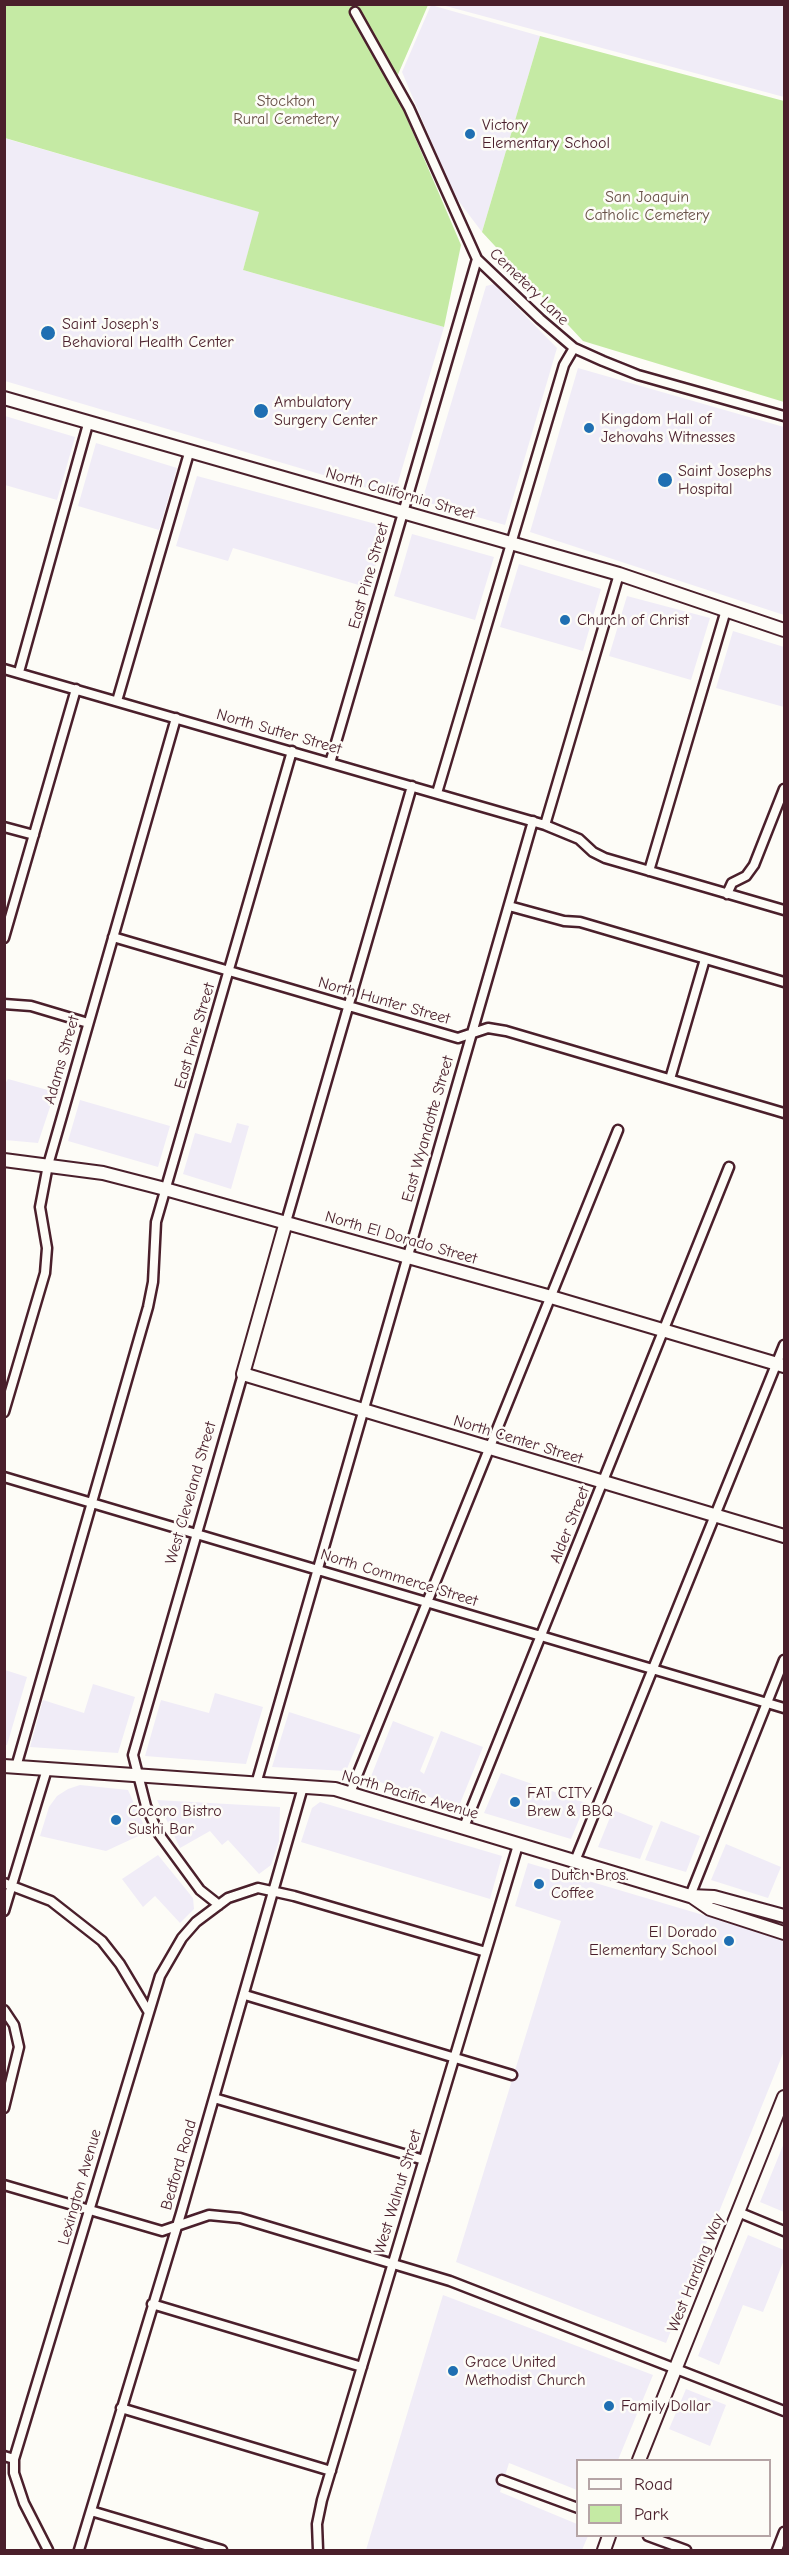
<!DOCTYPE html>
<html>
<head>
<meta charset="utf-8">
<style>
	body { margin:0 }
	#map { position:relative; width:789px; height:2555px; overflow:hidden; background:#fdfcf7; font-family:"Comic Neue",sans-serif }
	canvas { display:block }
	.frame { position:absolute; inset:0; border:6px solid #4a1f2b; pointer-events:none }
	.legend { position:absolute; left:576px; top:2459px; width:195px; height:78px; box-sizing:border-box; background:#fdfcf7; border:2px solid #b5a4a5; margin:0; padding:8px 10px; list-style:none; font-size:18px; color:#4a1f2b }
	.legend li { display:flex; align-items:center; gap:12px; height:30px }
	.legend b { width:30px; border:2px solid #b5a4a5 }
</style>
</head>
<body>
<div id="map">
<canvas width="789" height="2555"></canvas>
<div class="frame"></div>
<ul class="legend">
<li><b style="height:8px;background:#fdfcf7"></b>Road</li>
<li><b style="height:16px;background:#c5eaa4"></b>Park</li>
</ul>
</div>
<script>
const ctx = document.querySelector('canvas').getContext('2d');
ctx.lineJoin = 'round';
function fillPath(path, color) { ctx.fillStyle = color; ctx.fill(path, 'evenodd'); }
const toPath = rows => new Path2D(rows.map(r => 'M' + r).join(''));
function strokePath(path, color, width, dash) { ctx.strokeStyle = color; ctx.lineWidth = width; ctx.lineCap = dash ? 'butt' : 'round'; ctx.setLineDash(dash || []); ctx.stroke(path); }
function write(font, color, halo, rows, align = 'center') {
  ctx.font = font + ' "Comic Neue",sans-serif'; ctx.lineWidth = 5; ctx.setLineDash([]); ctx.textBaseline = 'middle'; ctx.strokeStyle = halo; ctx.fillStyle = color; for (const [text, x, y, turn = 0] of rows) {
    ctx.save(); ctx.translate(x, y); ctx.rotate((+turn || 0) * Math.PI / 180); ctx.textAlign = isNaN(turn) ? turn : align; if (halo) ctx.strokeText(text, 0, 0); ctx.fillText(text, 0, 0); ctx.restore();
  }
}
const built = toPath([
	[431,5,540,36,482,232,454,195,402,72],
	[442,5,784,5,784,97],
	[4,138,260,212,243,270,444,327,396,489,391,495,5,381],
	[494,284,557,348,505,525,422,501,486,286],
	[578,368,784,427,784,615,530,532],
	[5,416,75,437,57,500,5,485],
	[96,443,177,468,159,530,78,506],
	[197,476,387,527,369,588,233,548,228,561,176,546],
	[412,534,494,557,475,620,394,596],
	[519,564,601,589,583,651,500,627],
	[627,596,710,618,691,680,609,656],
	[733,631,784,647,784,707,716,688],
	[8,1079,55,1092,38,1143,5,1140,5,1084],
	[80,1100,170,1126,158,1167,68,1141],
	[237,1123,249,1126,231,1189,183,1174,195,1133,231,1143],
	[5,1670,27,1677,7,1745,4,1745],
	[93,1684,135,1697,118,1753,30,1747,43,1700,84,1713],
	[215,1693,263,1707,246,1764,145,1756,161,1700,209,1713],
	[289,1712,361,1735,346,1771,272,1767],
	[393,1721,434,1737,420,1771,424,1774,441,1731,483,1747,459,1806,370,1779],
	[501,1773,586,1803,571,1839,484,1813],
	[80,1785,128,1790,147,1832,106,1851,40,1836,49,1807,57,1796,68,1789],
	[157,1800,280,1807,279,1841,271,1865,259,1874,228,1840,222,1845,210,1831,180,1848],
	[320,1802,502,1856,490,1899,301,1842,312,1808],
	[613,1810,653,1826,640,1859,598,1847],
	[661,1821,700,1836,686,1872,645,1860],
	[726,1844,781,1867,768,1898,711,1880],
	[158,1855,193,1898,194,1909,180,1923,155,1896,143,1907,122,1879],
	[528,1863,784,1939,784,2051,666,2343,456,2262,561,1921,515,1906],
	[784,2143,784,2212,760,2202],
	[748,2235,784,2250,784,2260,763,2312,743,2305,719,2365,698,2356],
	[443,2295,653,2375,618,2460,578,2460,577,2490,509,2463,500,2492,577,2524,578,2536,588,2536,582,2550,366,2550],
	[686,2389,726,2405,710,2446,669,2429]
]);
const green = toPath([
	[4,5,428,5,393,86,461,245,444,327,243,270,259,212,5,138],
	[540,36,784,101,784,402,583,341,482,232]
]);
const street = toPath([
	[355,12,409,108,477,259,540,319,574,348,603,361,638,375,784,416],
	[4,669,545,825,579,839,593,852,605,858,784,910],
	[19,672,88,424],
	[117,701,189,453],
	[330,763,477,259],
	[437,793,564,365,574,348],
	[545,825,619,574],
	[4,827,34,835],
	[649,871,726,610],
	[727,894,732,883,746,876,754,865,784,789],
	[509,906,564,921,580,922,784,982],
	[113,937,458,1038,488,1028,506,1031,784,1113],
	[4,938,76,689],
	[4,1004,31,1006,88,1023],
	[670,1079,705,959],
	[286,1222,412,786],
	[4,1412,45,1273,47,1248,40,1207,48,1165,176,718],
	[4,1477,784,1708],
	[16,1767,148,1307,153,1282,156,1222,292,751],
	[256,1784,533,821],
	[350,1793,618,1130],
	[464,1827,729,1167],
	[575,1861,784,1345],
	[4,1883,51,1901,102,1941,120,1964,148,2011],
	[690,1896,784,1660],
	[219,1905,200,1890,159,1834,146,1806,133,1755,243,1374],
	[4,1911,47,1769],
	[245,1995,512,2075],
	[4,2010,14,2025,19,2047,4,2108],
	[214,2098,424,2160],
	[4,2185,162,2231,209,2215,240,2218,450,2281,784,2411],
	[738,2212,784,2231],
	[152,2304,362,2367],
	[121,2408,331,2471],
	[4,2456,14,2459],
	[502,2480,578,2508],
	[91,2511,222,2550],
	[648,2536,686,2550],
	[48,2550,24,2503,14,2473,14,2459,160,1976,182,1938,196,1922,228,1898,258,1888,294,1896,486,1952],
	[79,2550,181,2213,303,1787],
	[318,2550,317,2524,322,2500,518,1845],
	[777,2550,784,2532]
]);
const secondary = toPath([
	[4,398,619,574,784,630],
	[4,1160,103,1173,165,1189,551,1297,784,1366],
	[286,1222,243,1374,784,1536],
	[4,1766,335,1789,690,1896,714,1897,784,1916],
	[691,1896,710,1909,784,1933],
	[639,2460,784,2097],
	[604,2550,609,2536]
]);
const markers = [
	[470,134,6,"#1f6fb2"],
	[48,333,8,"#1f6fb2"],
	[261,411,8,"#1f6fb2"],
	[589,428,6,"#1f6fb2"],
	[665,480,8,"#1f6fb2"],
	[565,620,6,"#1f6fb2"],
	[515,1802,6,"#1f6fb2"],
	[116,1820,6,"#1f6fb2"],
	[539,1884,6,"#1f6fb2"],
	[729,1941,6,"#1f6fb2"],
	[453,2371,6,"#1f6fb2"],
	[609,2406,6,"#1f6fb2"]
];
const parkNames = [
	["Stockton",286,101],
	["Rural Cemetery",286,119],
	["San Joaquin",647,197],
	["Catholic Cemetery",647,215]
];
const poiNames = [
	["Victory",482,125],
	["Elementary School",482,143],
	["Saint Joseph's",62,324],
	["Behavioral Health Center",62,342],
	["Ambulatory",274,402],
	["Surgery Center",274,420],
	["Kingdom Hall of",601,419],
	["Jehovahs Witnesses",601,437],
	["Saint Josephs",678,471],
	["Hospital",678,489],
	["Church of Christ",577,620],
	["FAT CITY",527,1793],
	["Brew & BBQ",527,1811],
	["Cocoro Bistro",128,1811],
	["Sushi Bar",128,1829],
	["Dutch Bros.",551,1875],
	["Coffee",551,1893],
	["El Dorado",717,1932,"right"],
	["Elementary School",717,1950,"right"],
	["Grace United",465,2362],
	["Methodist Church",465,2380],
	["Family Dollar",621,2406]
];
const streetNames = [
	["Cemetery Lane",529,287,44],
	["North California Street",400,494,16],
	["East Pine Street",369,576,-74],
	["North Sutter Street",279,732,16],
	["North Hunter Street",384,1001,16],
	["East Pine Street",195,1036,-74],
	["Adams Street",62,1060,-74],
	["East Wyandotte Street",428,1129,-74],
	["North El Dorado Street",401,1238,16],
	["North Center Street",518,1440,17],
	["West Cleveland Street",191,1493,-74],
	["Alder Street",570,1525,-68],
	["North Commerce Street",399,1578,17],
	["North Pacific Avenue",410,1795,16],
	["Bedford Road",179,2165,-74],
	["Lexington Avenue",80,2187,-74],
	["West Walnut Street",398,2192,-73],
	["West Harding Way",696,2273,-68]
];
fillPath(built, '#f0ecf7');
fillPath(green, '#c5eaa4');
strokePath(street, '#4a1f2b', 13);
strokePath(secondary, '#4a1f2b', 16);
strokePath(street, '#fdfcf7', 8);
strokePath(secondary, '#fdfcf7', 12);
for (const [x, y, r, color] of markers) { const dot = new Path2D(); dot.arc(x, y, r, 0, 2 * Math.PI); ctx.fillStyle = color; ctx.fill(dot); strokePath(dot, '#fdfcf7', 2); }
write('16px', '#695249', '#fdfcf7', parkNames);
write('16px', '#4a1f2b', '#fdfcf7', poiNames, 'left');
write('16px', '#4a1f2b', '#fdfcf7', streetNames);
</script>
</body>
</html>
